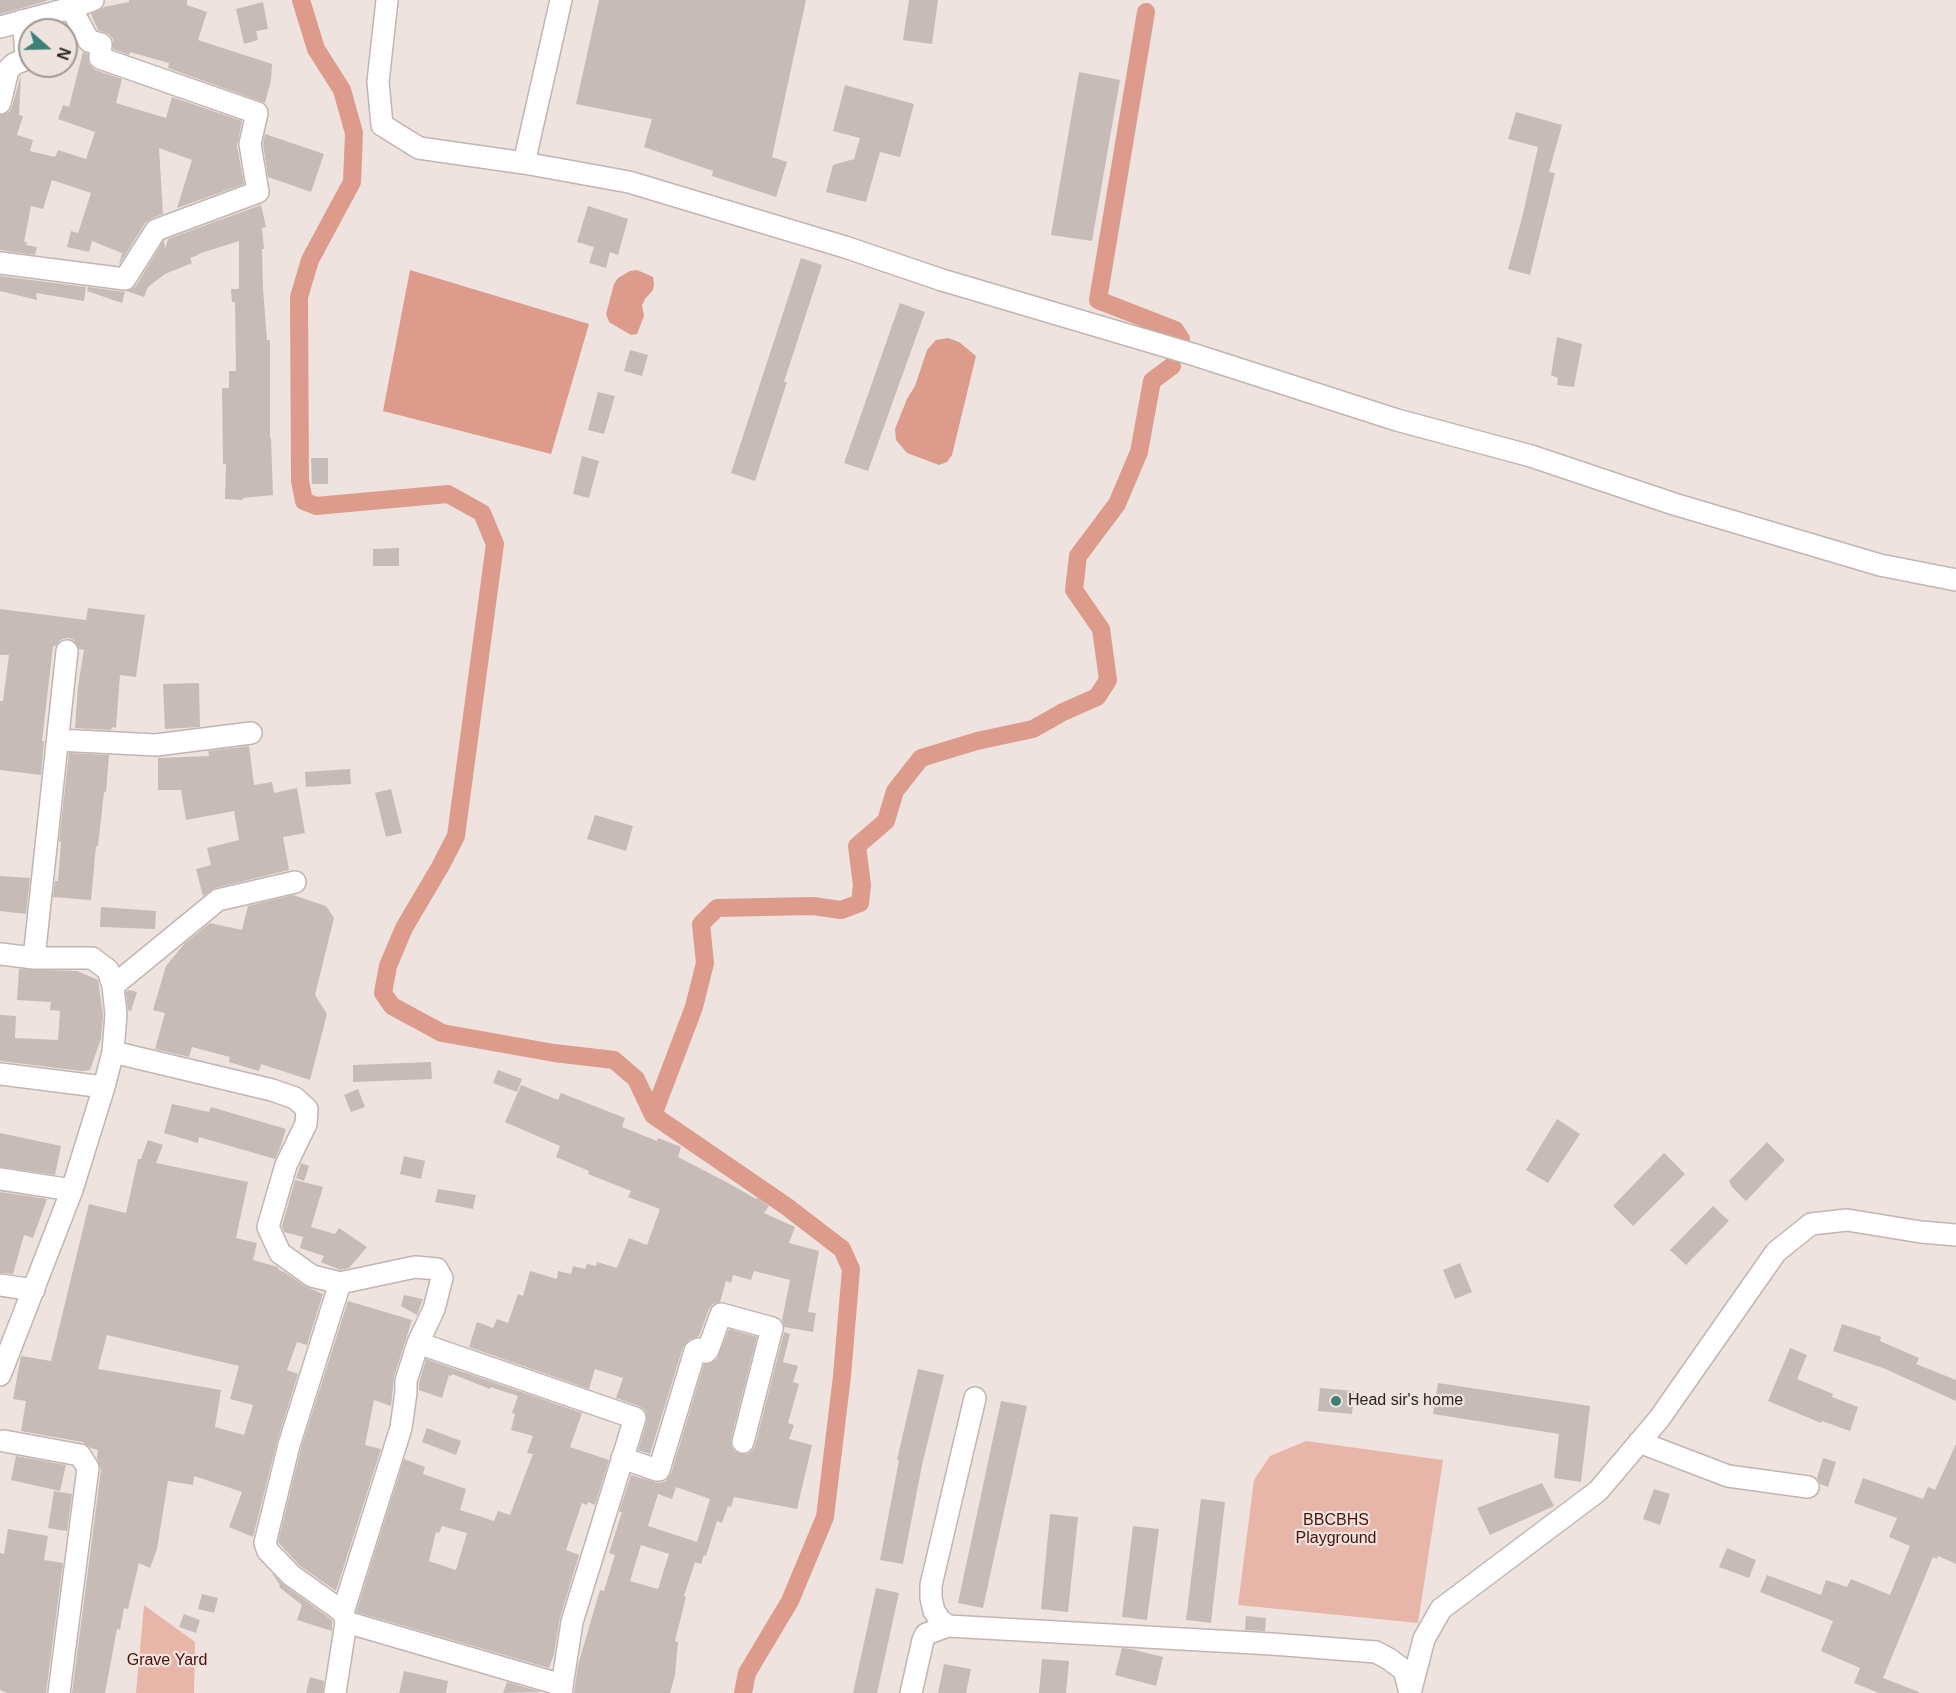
<!DOCTYPE html>
<html>
<head>
<meta charset="utf-8">
<style>
	body { margin:0 }
	#map { position:relative; width:1956px; height:1693px; overflow:hidden; background:#eee3df; font-family:Helvetica,sans-serif }
	canvas { display:block }
	.north { position:absolute; left:18px; top:18px; width:60px; height:60px; box-sizing:border-box; background:#eee3df; border:2px solid #9f9794; border-radius:50%; rotate:110deg; font-size:16px; font-weight:700; line-height:24px; text-align:center; color:#292524 }
	.north::after { content:''; display:block; margin:auto; width:21px; height:27px; background:#3b8178; clip-path:polygon(50% 0,100% 100%,50% 72%,0 100%) }
</style>
</head>
<body>
<div id="map">
<canvas width="1956" height="1693"></canvas>
<div class="north">N</div>
</div>
<script>
const ctx = document.querySelector('canvas').getContext('2d');
ctx.lineJoin = 'round';
function fillPath(path, color) { ctx.fillStyle = color; ctx.fill(path, 'evenodd'); }
const toPath = rows => new Path2D(rows.map(r => 'M' + r).join(''));
function strokePath(path, color, width, dash) { ctx.strokeStyle = color; ctx.lineWidth = width; ctx.lineCap = dash ? 'butt' : 'round'; ctx.setLineDash(dash || []); ctx.stroke(path); }
function write(font, color, halo, rows, align = 'center') {
  ctx.font = font + ' Helvetica,sans-serif'; ctx.lineWidth = 4.5; ctx.setLineDash([]); ctx.textBaseline = 'middle'; ctx.strokeStyle = halo; ctx.fillStyle = color; for (const [text, x, y, turn = 0] of rows) {
    ctx.save(); ctx.translate(x, y); ctx.rotate((+turn || 0) * Math.PI / 180); ctx.textAlign = isNaN(turn) ? turn : align; if (halo) ctx.strokeText(text, 0, 0); ctx.fillText(text, 0, 0); ctx.restore();
  }
}
const green = toPath([
	[1306,1441,1443,1460,1418,1623,1238,1605,1254,1480,1270,1456],
	[144,1605,195,1642,194,1693,136,1693]
]);
const water = toPath([
	[410,270,589,324,551,454,383,411],
	[637,270,653,277,654,284,653,290,645,299,642,305,644,316,637,334,631,335,609,322,606,314,614,284,618,278,630,271],
	[948,338,959,342,976,356,952,455,947,462,939,465,907,453,896,440,895,429,907,399,915,386,927,350,936,340]
]);
const canal = toPath([
	[301,0,316,49,342,90,354,133,352,182,310,260,299,297,300,481,304,501,316,506,448,494,482,513,495,544,456,836,440,867,404,928,388,966,383,993,392,1006,442,1033,554,1053,614,1060,636,1079,653,1115],
	[1146,12,1098,300,1175,330,1181,339],
	[743,1693,747,1673,790,1601,825,1517,842,1376,851,1269,842,1249,786,1206,653,1115,694,1007,705,963,701,924,717,908,813,906,841,910,860,903,862,885,857,846,886,821,895,791,921,758,977,741,1033,729,1063,712,1097,697,1108,680,1101,629,1074,590,1078,556,1117,504,1139,452,1152,381,1172,366]
]);
const building = toPath([
	[0,0,47,0,47,1,0,14],
	[129,0,187,0,187,5,207,12,198,40,272,64,271,80,265,103,168,68,169,63,130,52,129,55,113,49,113,39,109,34,98,30,91,14,104,7,129,2],
	[599,0,806,0,772,157,787,162,776,197,712,176,713,171,644,147,652,119,576,104],
	[909,0,938,0,932,44,903,40],
	[263,2,268,29,256,31,258,40,244,44,236,9],
	[83,52,88,54,89,64,95,70,122,79,116,103,166,118,172,97,242,121,237,146,244,184,177,208,192,160,159,148,163,214,152,218,145,223,119,265,122,253,92,241,89,252,67,247,71,231,78,233,91,193,52,180,43,209,31,206,24,242,27,242,26,245,37,247,35,255,0,250,0,115,9,112,12,107,21,75,19,115,23,116,17,135,33,140,30,151,55,157,58,150,86,159,95,132,58,119,63,105,69,107],
	[1079,72,1120,80,1092,241,1051,235],
	[845,85,914,104,900,157,880,152,866,202,826,192,833,165,854,159,860,138,833,131],
	[1516,112,1562,125,1549,172,1555,173,1530,275,1508,269,1522,218,1538,147,1508,139],
	[265,134,324,154,311,192,268,177,263,144],
	[261,205,266,227,262,228,264,249,262,249,263,289,267,340,270,340,270,438,271,438,273,495,243,498,243,500,225,499,226,464,223,464,222,388,229,388,229,371,236,371,235,302,232,302,231,289,239,289,239,241,198,254,198,255,190,258,192,263,165,274,148,287,144,297,126,291,131,290,136,286,164,240,165,249,168,239],
	[588,206,628,219,618,255,610,252,606,268,589,263,594,247,577,242],
	[801,258,822,265,784,382,787,382,755,481,731,473],
	[0,276,86,287,84,301,36,293,37,300,0,291],
	[88,287,125,292,122,303,87,291],
	[900,303,925,312,868,471,844,463],
	[1557,337,1582,344,1574,387,1557,385,1558,378,1551,375],
	[630,350,648,355,642,376,624,371],
	[598,392,615,396,604,434,588,430],
	[582,456,599,461,589,498,573,494],
	[311,458,328,458,328,484,312,484],
	[399,548,399,566,373,566,373,549],
	[88,608,145,615,136,677,120,675,116,728,112,727,111,730,75,728,78,686,84,650,79,649,74,640,69,638,62,639,55,646,53,646,42,741,44,741,41,775,0,770,0,701,3,701,9,655,0,655,0,609,86,620],
	[199,683,200,727,165,729,163,684],
	[249,746,254,785,272,782,274,793,297,788,305,833,283,837,289,870,215,888,203,896,196,869,211,865,207,848,239,840,234,811,186,820,181,790,158,790,158,758,209,756,208,751],
	[69,753,109,755,106,792,104,792,98,846,96,846,91,900,53,897,55,881,58,881,61,842,59,841],
	[350,769,351,784,306,787,305,772],
	[391,789,402,833,386,837,375,793],
	[595,815,633,826,626,851,587,839],
	[0,876,30,878,26,914,0,911],
	[293,895,326,906,334,918,315,995,327,1014,310,1080,261,1064,259,1071,229,1062,230,1057,192,1047,189,1057,155,1049,165,1013,153,1010,166,966,185,943,210,923,242,930,248,906],
	[101,907,156,911,155,929,100,927],
	[19,969,77,971,98,980,103,1014,101,1039,90,1070,82,1071,0,1061,0,1015,16,1016,15,1038,58,1040,60,1011,50,1010,51,1002,17,1000],
	[129,990,137,992,131,1011,128,1010,126,992],
	[431,1062,432,1079,353,1082,353,1065],
	[498,1070,522,1079,517,1092,493,1083],
	[521,1085,558,1100,561,1093,625,1118,622,1127,657,1141,658,1138,681,1147,678,1157,730,1184,756,1199,757,1197,769,1206,764,1213,795,1227,789,1243,819,1251,808,1312,816,1313,813,1332,784,1327,782,1320,790,1280,754,1271,751,1280,733,1275,731,1283,726,1281,720,1302,713,1304,709,1309,699,1336,689,1340,683,1347,650,1454,638,1450,647,1421,645,1410,639,1406,616,1398,623,1378,595,1369,589,1389,469,1347,477,1322,493,1328,497,1319,508,1323,518,1294,523,1296,530,1271,557,1279,558,1271,571,1274,573,1266,585,1269,587,1264,596,1266,597,1262,617,1268,629,1238,647,1245,660,1209,628,1197,631,1191,588,1174,589,1171,556,1157,560,1146,505,1122],
	[358,1089,365,1107,351,1112,344,1095],
	[172,1104,209,1112,211,1107,286,1129,280,1148,275,1159,199,1137,198,1143,164,1133],
	[1557,1119,1580,1134,1548,1183,1526,1170],
	[0,1133,61,1146,55,1175,0,1167],
	[148,1140,163,1145,156,1163,248,1182,236,1238,257,1243,253,1260,278,1267,279,1270,284,1272,305,1286,323,1294,307,1345,297,1342,287,1370,298,1374,277,1442,253,1537,229,1527,242,1492,194,1476,193,1485,168,1481,157,1549,150,1568,139,1563,128,1609,124,1608,120,1630,117,1629,105,1693,72,1693,101,1470,97,1458,98,1450,91,1448,82,1442,21,1431,26,1401,13,1399,21,1356,51,1361,89,1204,126,1213,138,1159,141,1159],
	[107,1335,239,1366,230,1399,253,1405,244,1435,215,1427,221,1390,98,1369],
	[1767,1142,1785,1160,1746,1201,1732,1187,1729,1181],
	[1664,1153,1685,1174,1633,1226,1613,1206],
	[404,1156,425,1161,421,1179,400,1174],
	[301,1163,309,1166,304,1181,296,1178],
	[295,1180,323,1187,311,1227,335,1234,339,1228,367,1247,349,1268,340,1270,321,1262,324,1256,300,1248,303,1237,284,1232,282,1226],
	[438,1189,476,1195,473,1209,435,1202],
	[0,1192,47,1199,33,1238,24,1235,13,1274,0,1273],
	[1713,1206,1729,1221,1686,1265,1670,1250],
	[1460,1263,1472,1292,1455,1299,1443,1270],
	[404,1295,423,1299,417,1315,401,1306],
	[348,1301,412,1320,394,1377,391,1406,374,1400,365,1445,381,1449,336,1591,299,1565,278,1542,301,1448],
	[1842,1324,1881,1337,1880,1341,1919,1358,1916,1364,1956,1380,1956,1401,1883,1368,1833,1351],
	[729,1329,757,1337,731,1439,731,1445,734,1451,740,1454,747,1454,752,1451,755,1446,784,1332,790,1334,783,1362,798,1366,793,1382,799,1384,788,1423,794,1425,789,1439,812,1445,797,1509,734,1497,731,1507,728,1506,722,1523,717,1521,706,1556,704,1555,701,1564,695,1562,684,1596,686,1597,675,1641,678,1642,675,1675,670,1693,574,1693,578,1665,600,1590,604,1591,615,1555,609,1553,622,1512,619,1512,631,1475,659,1483,666,1481,671,1474,704,1364,709,1364,717,1359],
	[676,1487,710,1499,697,1542,648,1526,658,1494,672,1499],
	[641,1545,669,1554,658,1589,630,1581],
	[1790,1348,1807,1355,1797,1379,1833,1394,1832,1397,1858,1407,1850,1431,1822,1421,1821,1423,1768,1401],
	[426,1359,582,1413,570,1447,609,1460,595,1505,588,1502,587,1505,582,1503,566,1550,579,1555,560,1618,554,1654,549,1668,356,1612,404,1459,425,1467,423,1474,466,1489,460,1510,494,1521,498,1511,510,1515,533,1454,527,1453,533,1436,511,1430,515,1414,512,1413,518,1396,490,1387,490,1389,452,1374,452,1376,449,1375,442,1398,419,1390,419,1383],
	[442,1526,467,1533,456,1570,429,1561,436,1532,439,1533],
	[918,1369,944,1375,922,1465,903,1564,880,1560,899,1460,897,1460],
	[1438,1383,1590,1406,1581,1482,1554,1478,1559,1434,1433,1414],
	[1320,1388,1354,1391,1352,1414,1318,1411],
	[1001,1401,1027,1406,983,1608,958,1603],
	[427,1428,461,1441,456,1455,422,1442],
	[1956,1444,1956,1564,1938,1556,1937,1559,1933,1557,1883,1678,1919,1692,1919,1693,1879,1693,1854,1683,1860,1668,1821,1651,1833,1621,1760,1592,1767,1575,1821,1595,1826,1580,1847,1587,1851,1579,1890,1595,1910,1546,1889,1537,1897,1518,1854,1503,1863,1478,1923,1499,1928,1487,1935,1490],
	[16,1456,66,1465,60,1491,11,1480],
	[1823,1458,1836,1462,1828,1487,1820,1484,1817,1478],
	[1542,1483,1554,1506,1490,1535,1477,1508],
	[1654,1489,1670,1494,1660,1525,1643,1519],
	[54,1491,72,1494,67,1531,48,1528],
	[1201,1499,1225,1502,1211,1623,1186,1620],
	[1050,1514,1078,1517,1068,1612,1041,1609],
	[1133,1526,1159,1529,1147,1620,1122,1617],
	[8,1529,48,1536,44,1560,63,1563,46,1693,7,1693,0,1690,0,1553,4,1554],
	[1727,1548,1756,1560,1749,1578,1719,1567],
	[271,1572,284,1585,332,1620,332,1631,297,1620,302,1605,279,1587,280,1585],
	[876,1588,899,1593,877,1693,853,1693],
	[202,1594,218,1598,214,1613,198,1609],
	[184,1614,200,1620,196,1633,179,1627],
	[1246,1616,1266,1618,1265,1631,1245,1630],
	[1122,1648,1131,1649,1163,1657,1156,1686,1115,1675],
	[1042,1659,1069,1661,1066,1693,1039,1693],
	[944,1664,971,1669,966,1693,938,1693],
	[404,1671,448,1681,446,1693,399,1693],
	[310,1677,324,1681,323,1693,306,1693],
	[507,1682,541,1692,503,1693]
]);
const minor = toPath([
	[387,0,378,82,382,125,419,148,524,163,629,182,845,247,942,280,1192,354,1397,420,1531,456,1674,504,1880,565,1956,580],
	[71,8,93,0],
	[0,27,71,8,89,41,101,44,100,58,257,113,250,144,258,192,156,230,125,279,0,263],
	[0,103,8,70,14,64,24,60,26,56,24,30,21,21],
	[524,163,561,0],
	[58,740,156,745,251,733],
	[0,954,34,958],
	[113,986,218,900,295,882],
	[113,1052,272,1090,295,1098,307,1109,306,1124,286,1165,268,1227,280,1253,312,1276,340,1283,415,1267,437,1269,442,1278,434,1309,418,1343,635,1418,572,1622,561,1693],
	[0,1074,104,1087],
	[0,1179,72,1190],
	[340,1283,289,1445,265,1543,268,1551,291,1575,343,1612,346,1622,562,1685],
	[0,1285,34,1290],
	[0,1375,72,1190,104,1087,113,1052,116,1014,113,986,108,970,92,958,34,958,67,651],
	[4,1441,80,1455,88,1468,59,1693],
	[1639,1442,1728,1476,1808,1487],
	[622,1458,657,1470,659,1470,695,1351,699,1349,706,1352,708,1350,721,1314,772,1328,743,1442],
	[343,1612,401,1428,406,1392,406,1381,418,1343],
	[948,1626,940,1620,934,1611,931,1598,931,1585,975,1398],
	[335,1693,346,1622],
	[911,1693,923,1640,926,1634,948,1626,1272,1644,1376,1652,1389,1659,1401,1668,1405,1673,1410,1693],
	[1410,1693,1424,1639,1441,1609,1598,1491,1659,1419,1776,1252,1811,1224,1847,1220,1921,1232,1956,1235]
]);
const markers = [
	[1336,1401,6,"#3b8178"]
];
const poiNames = [
	["Head sir's home",1348,1401]
];
const parkNames = [
	["BBCBHS",1336,1521],
	["Playground",1336,1539],
	["Grave Yard",167,1661]
];
fillPath(green, '#e8b6a9');
fillPath(water, '#dd9b8b');
strokePath(canal, '#dd9b8b', 18);
fillPath(building, '#c7bbb8');
strokePath(minor, '#c0b5b2', 24);
strokePath(minor, '#fff', 21);
for (const [x, y, r, color] of markers) { const dot = new Path2D(); dot.arc(x, y, r, 0, 2 * Math.PI); ctx.fillStyle = color; ctx.fill(dot); strokePath(dot, '#eee3df', 2); }
write('16px', '#292524', '#eee3df', poiNames, 'left');
write('16px', '#4c1204', '#eee3df', parkNames);
</script>
</body>
</html>
